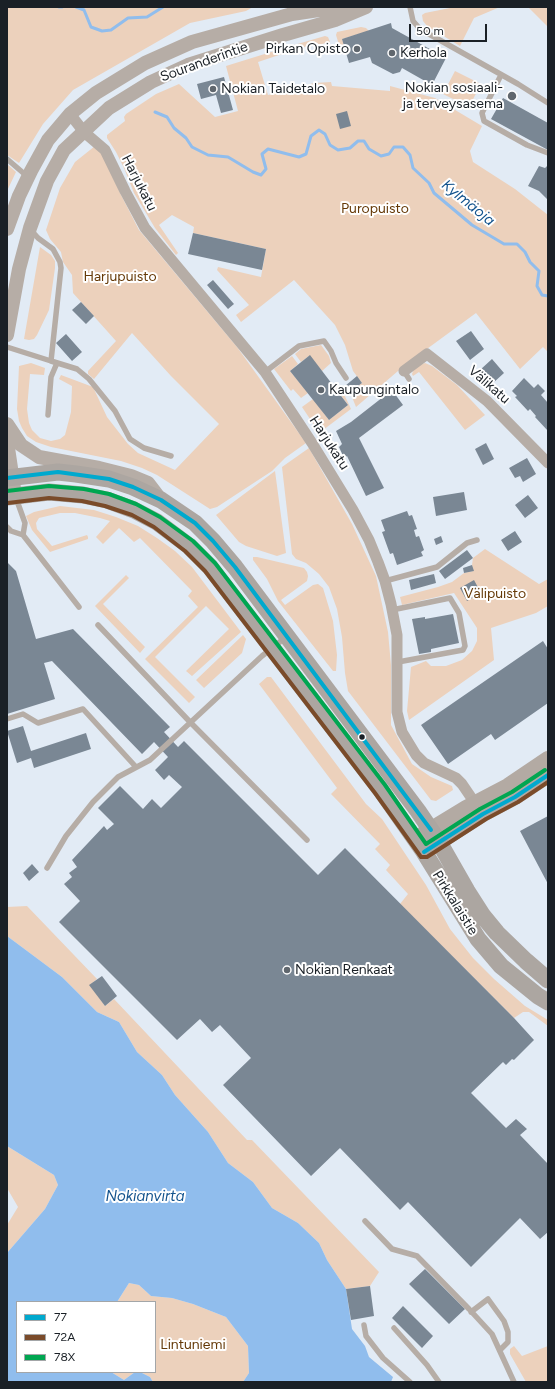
<!DOCTYPE html>
<html>
<head>
<meta charset="utf-8">
<style>
	body { margin:0 }
	#map { position:relative; width:555px; height:1389px; overflow:hidden; background:#e2ebf5; font-family:Figtree,sans-serif }
	canvas { display:block }
	.frame { position:absolute; inset:0; border:8px solid #1a2026; pointer-events:none }
	.legend { position:absolute; left:16px; top:1301px; width:140px; height:72px; box-sizing:border-box; background:#fff; border:1px solid #a3a6a8; margin:0; padding:5px 7px; list-style:none; font-size:12px; color:#1a2026 }
	.legend li { display:flex; align-items:center; gap:8px; height:20px }
	.legend b { width:20px; border:1px solid #a3a6a8 }
	.scale { position:absolute; left:409px; top:24px; width:78px; height:18px; box-sizing:border-box; border:2px solid #1a2026; border-top:0; padding-left:5px; font-size:12px; line-height:14px; white-space:nowrap; color:#1a2026; -webkit-text-stroke:3px #fff; paint-order:stroke }
</style>
</head>
<body>
<div id="map">
<canvas width="555" height="1389"></canvas>
<div class="frame"></div>
<ul class="legend">
<li><b style="height:5px;background:#00a9ce"></b>77</li>
<li><b style="height:5px;background:#7a4b2a"></b>72A</li>
<li><b style="height:5px;background:#00a651"></b>78X</li>
</ul>
<div class="scale">50 m</div>
</div>
<script>
const ctx = document.querySelector('canvas').getContext('2d');
ctx.lineJoin = 'round';
function fillPath(path, color) { ctx.fillStyle = color; ctx.fill(path, 'evenodd'); }
const toPath = rows => new Path2D(rows.map(r => 'M' + r).join(''));
function strokePath(path, color, width, dash) { ctx.strokeStyle = color; ctx.lineWidth = width; ctx.lineCap = dash ? 'butt' : 'round'; ctx.setLineDash(dash || []); ctx.stroke(path); }
function write(font, color, halo, rows, align = 'center') {
  ctx.font = font + ' Figtree,sans-serif'; ctx.lineWidth = 4; ctx.setLineDash([]); ctx.textBaseline = 'middle'; ctx.strokeStyle = halo; ctx.fillStyle = color; for (const [text, x, y, turn = 0] of rows) {
    ctx.save(); ctx.translate(x, y); ctx.rotate((+turn || 0) * Math.PI / 180); ctx.textAlign = isNaN(turn) ? turn : align; if (halo) ctx.strokeText(text, 0, 0); ctx.fillText(text, 0, 0); ctx.restore();
  }
}
const green = toPath([
	[7,7,253,7,246,11,190,23,73,90,43,124,19,163,7,155],
	[455,7,500,7,474,18,460,46,427,26,423,21,422,15,425,13],
	[528,7,548,7,548,27],
	[361,27,366,28,369,31,342,39,346,50,341,51,336,35,337,32],
	[325,36,328,37,330,42,318,45,318,43,295,50,294,45],
	[284,48,285,53,258,62,268,95,314,83,331,82,332,86,390,91,390,86,435,98,482,126,470,151,473,162,515,189,548,215,548,352,543,347,520,369,476,313,405,365,356,407,350,392,362,383,353,371,345,345,335,325,294,280,241,322,236,315,249,305,217,270,218,267,261,277,266,249,193,233,194,227,172,215,159,225,178,253,176,255,155,228,134,193,124,168,116,152,107,138,107,135,125,121,124,117,126,114,156,94,179,84,215,117,238,111,226,66],
	[455,71,481,84,469,107,443,94],
	[95,146,101,151,121,195,139,230,237,347,306,443,285,458,272,471,217,507,210,509,157,475,142,468,121,461,51,447,36,442,27,436,22,428,19,421,17,409,19,366,31,363,45,368,44,375,30,374,27,409,29,423,32,430,40,438,51,441,60,439,65,435,71,412,72,386,59,379,61,375,93,387,107,417,128,444,138,453,175,470,219,424,171,376,132,333,94,379,88,374,88,371,116,341,73,293,72,275,63,262,61,252,50,239,46,230,60,188,75,162],
	[7,164,16,172,7,191],
	[40,247,51,255,55,261,55,268,49,310,37,335,34,339,29,340,24,339],
	[321,345,329,356,331,363,322,371,309,356,301,362,295,354,301,349],
	[292,356,298,364,290,371,308,393,301,398,293,389,291,391,274,369],
	[425,363,432,366,457,385,485,415,465,430,419,372,413,376,412,374,414,369,420,365],
	[337,384,343,392,351,409,323,430,318,431,302,407,313,399,329,420,348,405,334,386],
	[309,448,352,524,376,576,388,632,391,665,391,725,412,764,431,777,452,786,453,790,436,801,431,800,348,691,345,673,342,637,337,609,329,587,319,574,306,563,296,559,292,554,282,467],
	[275,471,286,553,277,556,246,546,239,542,216,515],
	[60,506,94,510,116,517,138,526,157,538,175,551,192,567,241,632,192,676,186,671,229,629,206,606,155,657,195,697,189,703,145,659,198,607,188,596,192,591,140,538,134,542,119,528,103,544,96,537,110,521,100,518,75,513,60,513,39,518,36,523,37,529,52,546,87,535,88,537,88,539,50,552,32,530,26,516,34,512],
	[485,549,539,584,548,579,548,606,536,613,491,628,494,660,409,720,407,711,411,667,426,661,431,666,446,666,462,660,472,651,477,641,477,628,454,593,402,605,400,597,438,587,452,582,464,573,473,571,472,565,473,558],
	[253,557,257,557,304,568,307,572,308,576,307,581,281,600,285,605,313,585,318,584,323,588,333,621,337,655,336,671,333,671,278,601,267,579,253,560],
	[126,575,129,578,103,604,145,647,140,653,95,606],
	[243,635,246,639,242,653,204,688,196,680],
	[267,677,271,677,366,804,382,819,426,885,450,929,473,958,494,979,525,1006,548,1020,548,1026,529,1012,523,1012,514,1018,400,904,408,894,386,870,390,865,375,849,380,844,331,794,337,788,259,684],
	[27,906,97,979,90,985,105,1006,114,999,247,1140,252,1140,379,1272,370,1286,346,1289,327,1260,319,1243,298,1223,272,1208,253,1182,228,1163,208,1132,175,1095,162,1075,137,1052,119,1022,97,1012,62,977,7,936,7,907],
	[7,1146,54,1175,58,1185,45,1209,7,1253,7,1225,18,1207,7,1188],
	[129,1283,139,1285,151,1296,172,1298,193,1304,226,1317,248,1346,249,1373,243,1382,153,1382,150,1377,140,1372,155,1372,155,1302,117,1302],
	[514,1346,522,1356,548,1346,548,1382,526,1382,510,1354,510,1349],
	[111,1372,135,1372,124,1380]
]);
const water = toPath([
	[7,936,62,977,97,1012,119,1022,137,1052,162,1075,175,1095,208,1132,228,1163,253,1182,272,1208,298,1223,319,1243,327,1260,346,1289,352,1329,365,1346,369,1357,393,1377,391,1382,243,1382,249,1373,248,1346,226,1317,193,1304,172,1298,151,1296,139,1285,129,1283,117,1302,17,1302,17,1372,111,1372,124,1380,135,1372,140,1372,150,1377,153,1382,7,1382,7,1253,45,1209,58,1185,54,1175,7,1146]
]);
const stream = toPath([
	[59,7,62,7],
	[76,7,84,10,91,27,102,31,111,30,128,18,147,17,163,7],
	[155,112,167,117,174,128,186,138,192,147,208,155,228,157,253,172,261,175,266,169,262,154,268,149,299,157,306,154,311,136,319,130,325,134,330,145,338,150,350,148,358,141,364,141,369,149,381,156,389,154,394,147,403,147,410,155,413,168,429,183,434,193,472,225,504,244,517,244,525,252,530,262,539,271,537,286,542,295,548,296]
]);
const building = toPath([
	[391,23,392,28,446,58,432,85,402,68,400,72,393,74,372,63,370,57,349,63,342,39],
	[224,77,233,110,221,113,216,95,201,99,197,84],
	[503,98,548,123,548,150,491,119],
	[347,111,351,126,340,129,336,114],
	[548,165,548,200,539,191,528,186,539,166,545,168],
	[193,233,266,249,262,270,188,254],
	[213,280,234,304,228,309,207,285],
	[81,302,94,316,86,324,72,310],
	[471,331,484,349,470,360,456,341],
	[66,334,82,352,72,361,56,343],
	[310,355,348,405,329,420,290,371],
	[492,359,504,373,492,384,480,370],
	[357,376,362,383,350,392,345,386],
	[524,378,534,388,538,384,545,391,541,395,548,403,548,431,535,417,536,416,530,409,528,411,515,397,517,396,512,391],
	[392,390,403,405,359,438,384,488,366,496,347,456,344,458,339,447,342,444,336,431,351,422],
	[486,443,494,459,483,465,475,449],
	[527,458,536,474,523,482,520,476,515,478,509,468],
	[464,492,467,510,436,516,433,497],
	[528,495,538,508,525,518,515,505],
	[407,511,409,516,412,515,417,529,414,530,416,537,419,536,424,550,421,552,423,556,397,565,393,553,390,554,382,532,385,531,381,520],
	[515,531,522,542,508,551,501,540],
	[441,536,443,542,436,545,434,539],
	[467,550,473,558,445,579,439,571],
	[7,562,16,571,36,639,73,629,170,727,164,732,178,747,184,741,318,875,345,848,514,1018,534,1040,514,1060,512,1059,506,1065,503,1062,471,1093,506,1128,516,1119,527,1129,520,1135,548,1164,548,1232,540,1239,520,1218,471,1267,408,1202,400,1210,340,1148,311,1176,223,1085,251,1058,220,1025,212,1032,200,1019,177,1040,59,922,80,901,64,884,72,877,69,873,77,867,72,860,104,826,107,830,114,824,98,808,120,786,143,809,152,799,161,808,182,787,169,775,164,780,155,770,168,757,154,742,142,754,52,661,44,663,55,699,7,714],
	[472,565,474,571,464,573,463,568],
	[434,574,436,583,411,590,409,580],
	[474,580,481,593,467,601,460,588],
	[453,614,459,643,431,649,431,652,419,654,412,619,425,617,425,619],
	[543,641,548,649,548,703,495,740,491,734,448,764,421,725],
	[23,726,31,751,86,733,91,749,34,768,31,758,17,763,7,731],
	[548,816,548,884,520,831],
	[32,864,39,872,29,881,23,873],
	[102,976,117,996,105,1006,89,985],
	[425,1269,465,1309,449,1324,409,1284],
	[370,1286,374,1316,351,1320,346,1289],
	[403,1306,433,1336,422,1348,392,1318]
]);
const service = toPath([
	[410,7,413,21,420,29,518,84,548,103],
	[501,75,482,113,484,121,527,145,548,153],
	[7,159,28,177],
	[7,347,51,361,61,268,60,262,53,249,38,238,30,229],
	[51,361,77,369,89,379,115,411,130,439,144,448,171,456],
	[404,371,409,379],
	[265,372,299,346,324,341,331,351,336,363,346,378],
	[48,415,51,377,57,363],
	[16,498,25,523,23,535],
	[7,527,11,531,23,535,79,607],
	[385,581,437,567,467,543,477,540],
	[392,610,450,598,459,613,465,646,463,650,398,662],
	[98,625,190,722,307,840],
	[7,719,23,714,38,723,83,709,136,767],
	[47,868,66,836,93,802,118,777,150,760,262,656,286,637],
	[365,1221,392,1249,417,1256,469,1309,492,1334,514,1382],
	[471,1312,488,1299,504,1321,508,1332,508,1342,500,1350],
	[364,1325,366,1336,383,1358,410,1382],
	[394,1328,427,1365,439,1382]
]);
const minor = toPath([
	[70,114,84,132,105,150,125,191,145,228,265,372,312,443,353,510,369,540,378,562,385,581,391,604,397,635,397,712,402,732,416,755,424,763,456,778,462,784,479,809],
	[404,371,427,354,487,401,548,463]
]);
const tertiary = toPath([
	[7,229,19,196,31,171,48,140,70,114,96,93,145,63,192,42,292,14,332,8,357,7],
	[7,335,19,269,30,228,47,181,64,150,109,108,151,82,188,65,283,35,335,20,366,7],
	[7,424,21,445,39,457,99,468,131,476,148,483,161,500],
	[7,441,15,495]
]);
const secondary = toPath([
	[415,839,466,808,508,786,548,759],
	[428,849,483,814,515,797,548,775]
]);
const primary = toPath([
	[7,478,58,472,76,474,109,479,133,487,161,500,195,523,213,541,235,567,418,811,439,842,467,891,483,916,497,933,526,961,548,980],
	[7,497,49,492,83,495,107,500,134,510,157,522,189,546,210,567,380,789,424,852,478,939,501,966,538,996,548,1002]
]);
const bus1 = toPath([
	[7,478,58,472,109,479,133,487,161,500,195,523,213,541,235,567,431,830],
	[424,852,483,814,515,797,548,775]
]);
const bus2 = toPath([
	[8,503,49,498,82,501,105,506,132,515,154,527,185,551,205,571,375,793,421,857,427,857,486,819,518,802,548,782]
]);
const bus3 = toPath([
	[7,491,49,486,84,489,109,494,136,504,160,517,193,541,215,563,385,785,426,844,480,809,512,792,545,770]
]);
const markers = [
	[357,49,4,"#60676e"],
	[392,53,4,"#60676e"],
	[213,89,4,"#60676e"],
	[512,96,5,"#60676e"],
	[321,390,4,"#60676e"],
	[362,737,3.5,"#1a2026"],
	[287,970,4,"#60676e"]
];
const poiNames = [
	["Pirkan Opisto",349,49,"right"],
	["Kerhola",400,53],
	["Nokian sosiaali-",503,88,"right"],
	["ja terveysasema",503,104,"right"],
	["Nokian Taidetalo",221,89],
	["Kaupungintalo",329,390],
	["Nokian Renkaat",295,970]
];
const streetNames = [
	["Souranderintie",204,62,-20],
	["Harjukatu",139,183,63],
	["Välikatu",489,385,41],
	["Harjukatu",329,443,57],
	["Pirkkalaistie",455,903,58]
];
const parkNames = [
	["Puropuisto",375,209],
	["Harjupuisto",120,277],
	["Välipuisto",495,594],
	["Lintuniemi",193,1345]
];
const waterNames = [
	["Kylmäoja",468,203,39],
	["Nokianvirta",145,1197]
];
fillPath(green, '#ecd1bc');
fillPath(water, '#90bded');
strokePath(stream, '#90bded', 3);
fillPath(building, '#7a8794');
strokePath(service, '#b6ada6', 5.5);
strokePath(minor, '#b6ada6', 11);
strokePath(tertiary, '#b6ada6', 14);
strokePath(secondary, '#b3aaa3', 16);
strokePath(primary, '#aca6a1', 17);
strokePath(bus1, '#00a9ce', 4);
strokePath(bus2, '#7a4b2a', 4);
strokePath(bus3, '#00a651', 4);
for (const [x, y, r, color] of markers) { const dot = new Path2D(); dot.arc(x, y, r, 0, 2 * Math.PI); ctx.fillStyle = color; ctx.fill(dot); strokePath(dot, '#fff', 1.5); }
write('14px', '#1a2026', '#fff', poiNames, 'left');
write('14px', '#1a2026', '#fff', streetNames);
write('14px', '#653907', '#fff', parkNames);
write('italic 15px', '#13538d', '#fff', waterNames);
</script>
</body>
</html>
